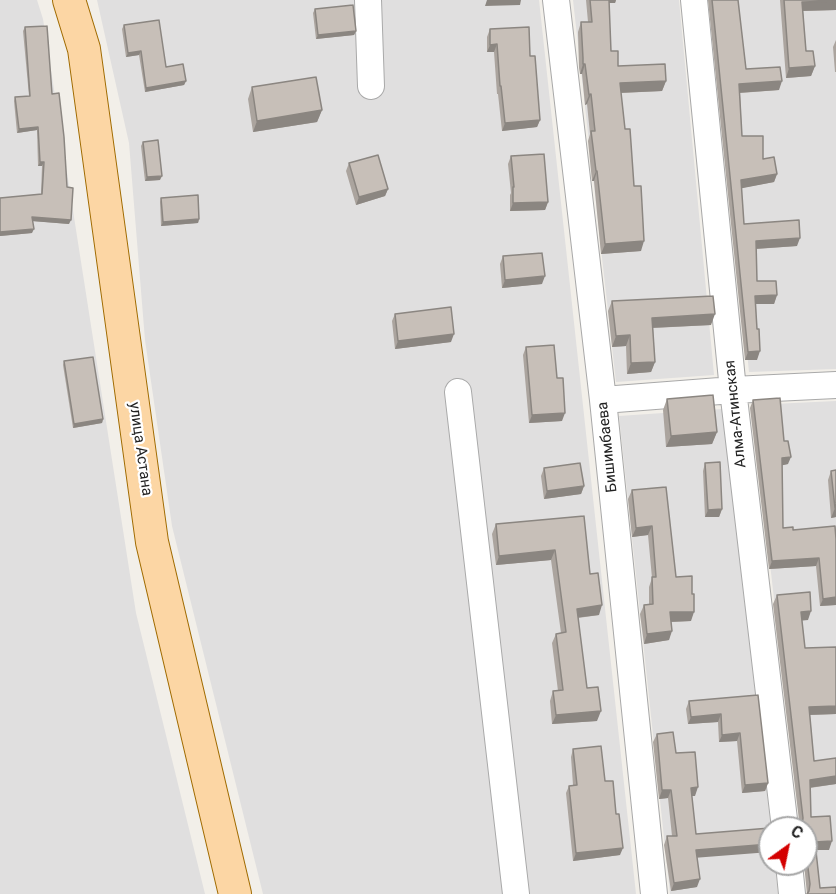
<!DOCTYPE html>
<html>
<head>
<meta charset="utf-8">
<style>
	body { margin:0 }
	#map { position:relative; width:836px; height:894px; overflow:hidden; background:#f2efe9; font-family:Roboto,sans-serif }
	canvas { display:block }
	.north { position:absolute; left:758px; top:816px; width:60px; height:60px; box-sizing:border-box; background:#fff; border:2px solid #a7a7a7; border-radius:50%; rotate:33deg; font-size:16px; font-weight:700; line-height:24px; text-align:center; color:#222 }
	.north::after { content:''; display:block; margin:auto; width:21px; height:27px; background:#d40000; clip-path:polygon(50% 0,100% 100%,50% 72%,0 100%) }
</style>
</head>
<body>
<div id="map">
<canvas width="836" height="894"></canvas>
<div class="north">С</div>
</div>
<script>
const ctx = document.querySelector('canvas').getContext('2d');
ctx.lineJoin = 'round';
function fillPath(path, color) { ctx.fillStyle = color; ctx.fill(path, 'evenodd'); }
const toPath = rows => new Path2D(rows.map(r => 'M' + r).join(''));
function strokePath(path, color, width, dash) { ctx.strokeStyle = color; ctx.lineWidth = width; ctx.lineCap = dash ? 'butt' : 'round'; ctx.setLineDash(dash || []); ctx.stroke(path); }
function write(font, color, halo, rows, align = 'center') {
  ctx.font = font + ' Roboto,sans-serif'; ctx.lineWidth = 4.5; ctx.setLineDash([]); ctx.textBaseline = 'middle'; ctx.strokeStyle = halo; ctx.fillStyle = color; for (const [text, x, y, turn = 0] of rows) {
    ctx.save(); ctx.translate(x, y); ctx.rotate((+turn || 0) * Math.PI / 180); ctx.textAlign = isNaN(turn) ? turn : align; if (halo) ctx.strokeText(text, 0, 0); ctx.fillText(text, 0, 0); ctx.restore();
  }
}
const residential = toPath([
	[0,0,37,0,43,19,136,613,205,894,0,894],
	[97,0,539,0,636,894,263,894,172,526,145,340,129,143],
	[573,0,679,0,714,375,616,382],
	[711,0,836,0,836,369,749,372],
	[836,401,836,894,808,894,806,828,800,828,752,405],
	[722,409,771,828,770,864,775,864,778,894,670,894,619,416]
]);
const minor = toPath([
	[368,0,371,86],
	[556,0,603,400,654,894],
	[694,0,733,390,785,828],
	[458,392,516,894],
	[603,400,733,390,836,385],
	[789,864,792,894]
]);
const major = toPath([
	[69,0,84,49,152,542,235,894]
]);
const wall = toPath([
	[586,0,616,0,615,3,609,3,611,51,618,66,666,81,662,91,621,93,625,129,634,186,641,251,601,254,594,181,592,181,588,141,590,134,587,104,585,105,582,74,580,74,579,68,578,32,581,22,588,22],
	[708,0,738,0,746,69,779,90,740,93,742,136,777,174,774,182,741,188,744,224,797,246,756,249,757,281,777,295,774,304,756,304,757,360,745,360],
	[780,0,836,0,836,10,803,11,806,51,815,66,811,76,786,78],
	[315,9,356,31,354,35,316,39,313,13],
	[124,25,166,67,186,81,184,85,145,92,139,55,126,57,122,29],
	[25,27,52,94,69,224,33,221,32,233,0,236,0,198,41,194,42,166,38,166,37,130,17,133,14,101,15,97,29,96,23,31],
	[490,29,530,56,540,120,537,127,502,131,498,94,497,94,494,52,487,52,487,37],
	[836,40,836,72,835,72,833,47],
	[252,87,322,110,317,122,253,132,248,99],
	[143,142,160,180,145,181,141,146],
	[511,156,548,202,545,210,510,211,510,195,511,193,508,164],
	[349,163,388,189,385,196,356,205,346,171],
	[161,198,199,219,198,223,161,226,160,202],
	[503,256,542,284,502,288,500,264],
	[612,301,711,325,653,328,655,362,651,372,627,374,626,346,612,347,608,311],
	[395,314,451,342,395,349,392,321],
	[526,347,557,378,562,421,529,423,523,355],
	[64,361,103,419,102,423,73,428,63,365],
	[667,399,717,432,712,444,666,447,663,410],
	[753,400,784,441,788,464,782,465,783,528,793,530,835,526,836,605,820,606,816,566,769,569,750,408],
	[705,463,722,509,719,517,705,517,703,471],
	[544,468,584,486,581,494,544,499,541,476],
	[831,471,836,517,831,518,828,480],
	[666,487,676,577,691,621,671,622,669,640,644,644,640,614,644,605,649,604,649,587,652,578,648,535,632,537,628,499,632,490],
	[584,516,590,574,599,615,578,618,587,688,597,721,552,724,550,701,553,691,558,691,552,643,556,634,561,633,551,560,496,565,492,534,496,524],
	[777,595,808,620,802,620,805,648,836,714,810,715,814,761,836,784,810,788,811,817,829,850,816,850,820,888,807,894,804,864,806,864,806,828,800,828,773,604],
	[758,695,768,783,765,791,742,793,737,741,719,742,718,722,688,724,686,709,689,701],
	[657,734,676,753,695,796,692,796,697,858,697,887,671,891,664,845,667,836,672,836,668,798,659,799,653,742],
	[573,749,605,781,616,814,620,855,573,861,566,793,569,786,573,785,571,757]
]);
const shadedWall = toPath([
	[487,0,521,0,520,5,485,6],
	[606,0,616,0,615,3,605,3],
	[836,1,836,10,799,11,802,2],
	[356,31,354,35,316,39,318,35],
	[497,44,494,52,487,52,490,45],
	[141,51,139,55,126,57,128,53],
	[583,64,585,64,582,74,580,74],
	[815,66,811,76,786,78,789,68],
	[186,81,184,85,145,92,146,88],
	[666,81,662,91,616,93,620,83],
	[782,81,779,90,736,93,739,84],
	[591,94,587,104,585,105,589,95],
	[322,110,317,122,253,132,257,121],
	[540,120,537,127,502,131,505,123],
	[38,127,37,130,17,133,19,129],
	[40,162,44,162,42,166,38,166],
	[596,171,597,171,594,181,592,181],
	[777,174,774,182,738,189,741,180],
	[162,176,160,180,145,181,147,177],
	[388,189,385,196,356,205,359,197],
	[548,202,545,210,510,211,513,203],
	[32,217,71,220,69,224,31,221],
	[199,219,198,223,161,226,163,222],
	[34,229,32,233,0,236,0,232],
	[800,238,797,246,753,249,756,241],
	[644,241,641,251,601,254,605,244],
	[545,276,542,284,502,288,505,280],
	[777,295,774,304,752,304,755,296],
	[715,314,711,325,648,328,652,318],
	[454,334,451,342,395,349,398,341],
	[630,335,626,346,612,347,616,336],
	[760,351,757,360,745,360,748,352],
	[655,362,651,372,627,374,631,363],
	[565,413,562,421,529,423,532,415],
	[103,419,102,423,73,428,74,424],
	[717,432,712,444,666,447,671,436],
	[791,457,788,464,779,466,782,458],
	[584,486,581,494,544,499,547,491],
	[835,508,836,508,836,517,831,518],
	[722,509,719,517,705,517,708,510],
	[652,526,648,535,632,537,636,528],
	[555,550,551,560,496,565,499,556],
	[819,558,816,566,769,569,772,561],
	[836,597,836,605,820,606,823,599],
	[602,605,599,615,574,618,577,609],
	[811,611,808,620,798,621,801,612],
	[670,612,694,612,691,621,667,622],
	[672,631,669,640,644,644,647,634],
	[836,706,836,714,806,715,809,707],
	[601,711,597,721,552,724,556,715],
	[721,714,718,722,688,724,691,717],
	[740,733,737,741,719,742,722,735],
	[836,776,836,784,807,788,810,780],
	[768,783,765,791,742,793,745,785],
	[698,787,695,796,688,796,691,788],
	[662,790,671,790,668,798,659,799],
	[832,841,829,850,812,850,815,842],
	[770,844,770,852,693,858,696,850],
	[623,848,620,855,573,861,576,853],
	[700,879,697,887,671,891,674,883]
]);
const building = toPath([
	[590,0,609,0,611,51,618,51,618,66,665,64,666,81,620,83,625,129,630,129,634,186,641,186,644,241,605,244,597,171,596,171,591,131,595,131,591,94,589,95,585,64,583,64,583,58,581,22,592,22,590,0],
	[712,0,738,0,746,69,780,67,782,81,739,84,742,136,763,136,763,159,774,157,777,174,741,180,744,224,799,220,800,238,756,241,757,281,776,281,777,295,755,296,757,329,759,329,760,351,748,352,712,0],
	[784,0,836,0,836,1,802,2,806,51,813,51,815,66,789,68,784,0],
	[353,5,356,31,318,35,315,9,353,5],
	[159,20,166,67,183,64,186,81,146,88,141,51,128,53,124,25,159,20],
	[47,26,52,94,59,93,64,137,67,187,73,188,71,220,32,217,34,229,0,232,0,198,42,194,44,162,40,162,38,127,19,129,15,97,30,96,25,27,47,26],
	[529,27,530,56,535,56,540,120,505,123,501,86,500,86,497,44,490,45,490,29,529,27],
	[316,77,322,110,257,121,252,87,316,77],
	[158,140,162,176,147,177,143,142,158,140],
	[544,154,548,202,513,203,513,187,514,187,511,156,544,154],
	[378,155,388,189,359,197,349,163,378,155],
	[198,195,199,219,163,222,161,198,198,195],
	[542,253,545,276,505,280,503,256,542,253],
	[713,296,715,314,652,318,655,362,631,363,630,335,616,336,612,301,713,296],
	[451,307,454,334,398,341,395,314,451,307],
	[554,345,557,378,563,378,565,413,532,415,526,347,554,345],
	[93,357,103,419,74,424,64,361,93,357],
	[713,395,717,432,671,436,667,399,713,395],
	[780,398,784,441,788,441,791,457,782,458,783,528,793,527,793,530,835,526,836,539,836,597,823,599,819,558,772,561,753,400,780,398],
	[720,462,722,509,708,510,705,463,720,462],
	[580,463,584,486,547,491,544,468,580,463],
	[836,470,836,508,835,508,831,471,836,470],
	[666,487,676,577,692,576,692,594,694,594,694,612,670,612,672,631,647,634,644,605,653,604,652,577,656,577,652,526,636,528,632,490,666,487],
	[584,516,590,574,598,573,602,605,577,609,587,688,598,687,601,711,556,715,553,691,563,690,556,634,566,632,555,550,499,556,496,524,584,516],
	[810,592,811,611,801,612,805,648,836,647,836,706,809,707,814,761,836,758,836,776,810,780,811,817,830,816,832,841,815,842,820,888,836,887,836,894,807,894,809,891,810,884,806,852,806,828,800,828,802,825,803,818,777,595,810,592],
	[758,695,768,783,745,785,740,733,722,735,721,714,691,717,689,701,758,695],
	[673,732,676,753,695,752,698,787,691,788,696,834,770,828,770,844,696,850,700,879,674,883,667,836,677,836,671,790,662,790,657,734,673,732],
	[601,746,605,781,613,781,616,814,619,814,623,848,576,853,569,786,577,785,573,749,601,746]
]);
const streetNames = [
	["Алма-Атинская",736,414,-96],
	["Бишимбаева",608,447,-96],
	["улица Астана",140,449,82]
];
fillPath(residential, '#e0dfdf');
strokePath(minor, '#a9a9a9', 28);
strokePath(major, '#a06b00', 34);
strokePath(minor, '#fff', 26);
strokePath(major, '#fcd6a4', 32);
fillPath(wall, '#aba49e');
fillPath(shadedWall, '#8b8681');
fillPath(building, '#c7bfb8');
strokePath(building, '#8b8681', 1.5);
write('15px', '#222', '#fff', streetNames);
</script>
</body>
</html>
